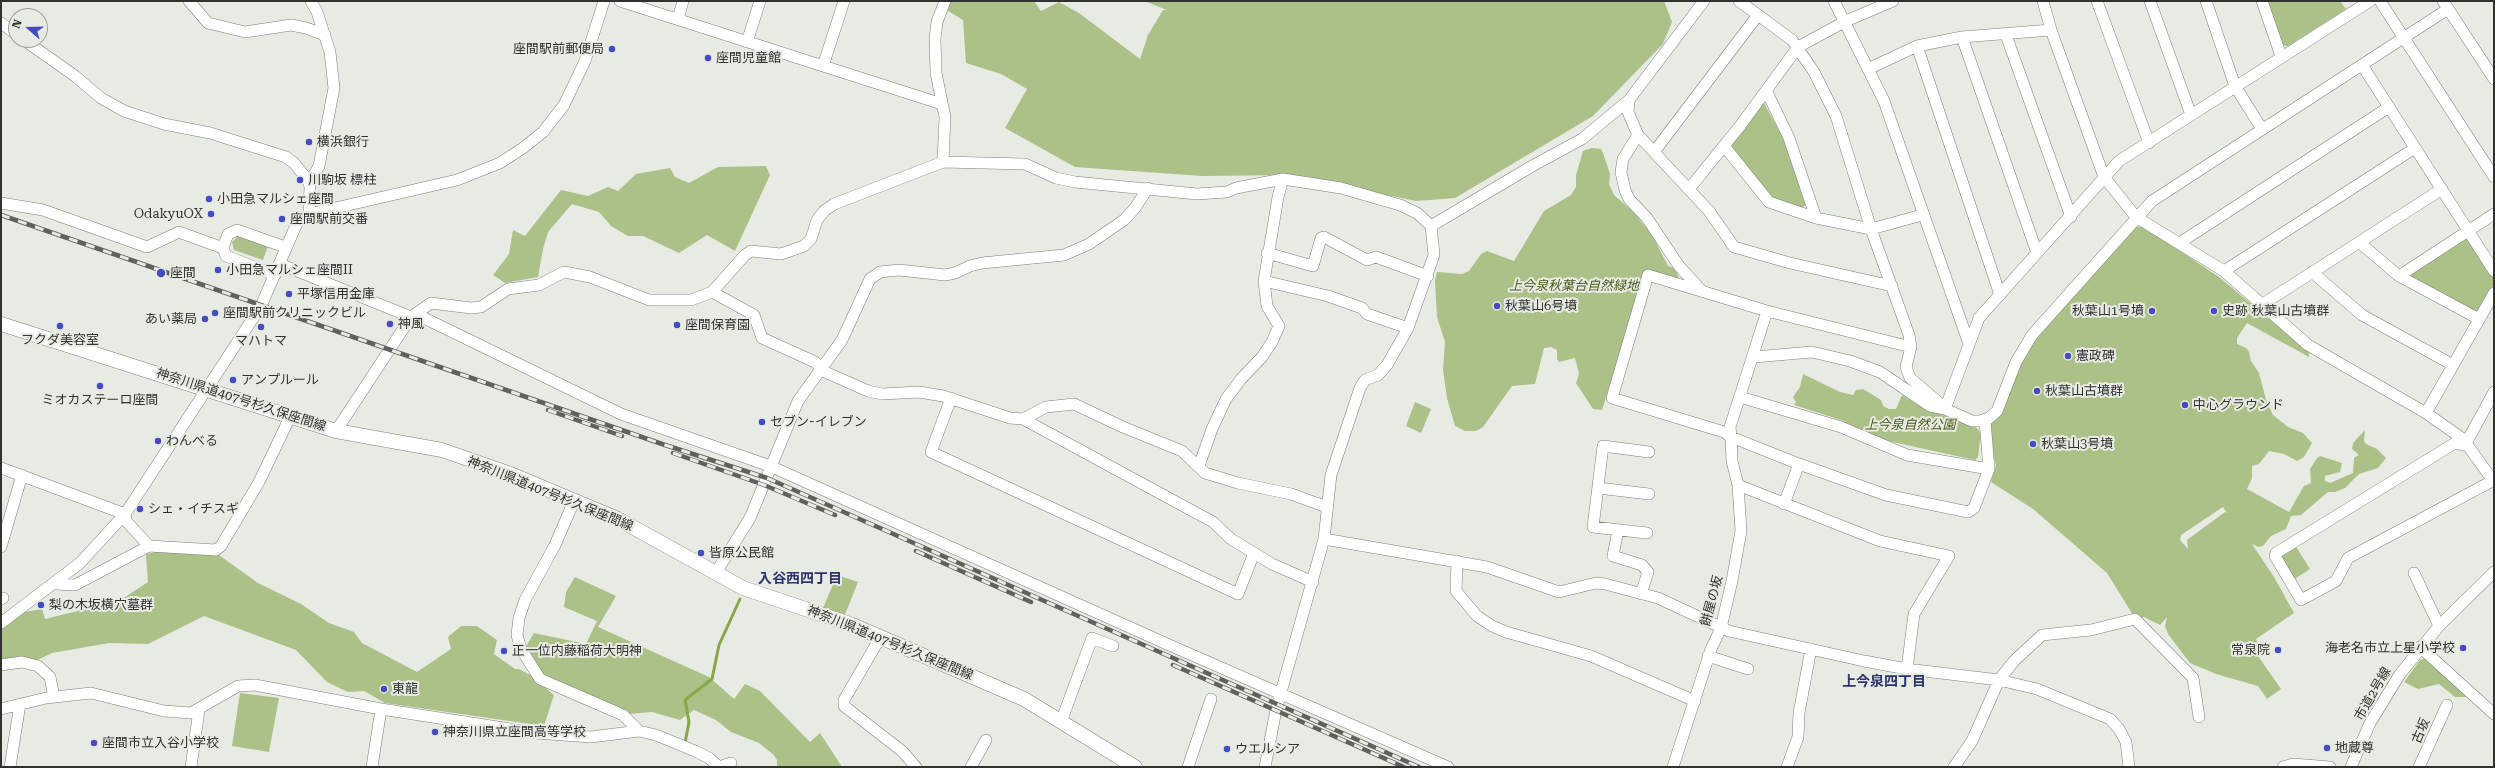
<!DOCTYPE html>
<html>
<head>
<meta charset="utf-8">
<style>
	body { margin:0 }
	#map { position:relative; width:2495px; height:768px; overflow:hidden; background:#e8ebe4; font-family:"Roboto Serif",serif }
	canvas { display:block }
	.frame { position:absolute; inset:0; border:2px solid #31322f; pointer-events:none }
	.north { position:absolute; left:8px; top:8px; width:40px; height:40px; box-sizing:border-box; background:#e8ebe4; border:1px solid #9fa19c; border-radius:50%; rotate:290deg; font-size:11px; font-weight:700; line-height:16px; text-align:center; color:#31322f }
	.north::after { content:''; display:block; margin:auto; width:14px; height:18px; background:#454bc0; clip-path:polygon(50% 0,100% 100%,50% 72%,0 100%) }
</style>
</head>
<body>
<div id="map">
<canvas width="2495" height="768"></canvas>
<div class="frame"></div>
<div class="north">N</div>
</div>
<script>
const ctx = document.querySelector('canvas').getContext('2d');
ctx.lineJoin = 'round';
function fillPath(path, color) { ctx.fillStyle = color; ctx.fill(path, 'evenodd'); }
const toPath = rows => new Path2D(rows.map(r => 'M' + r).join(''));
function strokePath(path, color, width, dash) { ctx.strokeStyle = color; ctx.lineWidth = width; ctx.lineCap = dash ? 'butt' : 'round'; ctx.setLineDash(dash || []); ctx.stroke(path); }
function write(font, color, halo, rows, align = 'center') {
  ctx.font = font + ' "Roboto Serif","Noto Sans JP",serif'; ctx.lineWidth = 4; ctx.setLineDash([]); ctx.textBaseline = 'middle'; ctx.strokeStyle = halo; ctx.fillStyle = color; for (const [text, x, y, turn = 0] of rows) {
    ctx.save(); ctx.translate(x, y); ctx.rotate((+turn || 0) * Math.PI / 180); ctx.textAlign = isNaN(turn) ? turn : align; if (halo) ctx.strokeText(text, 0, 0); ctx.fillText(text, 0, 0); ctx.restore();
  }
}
const green = toPath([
	[949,1,1034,1,1041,11,1059,2,1079,13,1140,59,1148,35,1163,10,1167,10,1144,1,1664,1,1672,22,1663,44,1593,116,1455,198,1416,201,1290,175,1202,176,1075,167,1005,128,1027,89,1001,74,966,63,963,20,945,9],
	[2266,1,2340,1,2346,9,2288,46,2285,46,2281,43],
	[1761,103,1764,103,1783,138,1806,204,1802,208,1772,199,1731,145],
	[1592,148,1601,149,1603,153,1610,174,1609,184,1614,195,1631,210,1651,233,1668,266,1675,268,1679,278,1677,281,1645,273,1602,410,1593,409,1576,383,1579,374,1575,358,1559,362,1557,359,1557,350,1551,347,1544,348,1535,384,1512,386,1483,427,1476,431,1465,431,1455,426,1447,398,1443,370,1445,342,1437,317,1435,281,1437,272,1462,274,1469,271,1481,254,1487,251,1514,261,1544,211,1571,195,1576,187,1576,175,1583,151],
	[766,166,770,175,735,251,707,235,679,253,643,236,628,236,611,226,599,212,572,204,548,232,543,249,538,277,505,283,493,275,509,254,513,230,525,236,561,190,588,196,608,187,618,191,636,174,670,168,675,177,689,183,718,167],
	[2143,226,2219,277,2309,352,2309,357,2247,323,2237,338,2237,344,2246,348,2249,352,2251,361,2259,373,2266,400,2273,415,2288,427,2303,433,2312,443,2304,457,2297,461,2284,454,2269,451,2259,464,2252,466,2252,478,2247,489,2289,512,2304,486,2311,483,2310,469,2317,458,2320,456,2342,463,2340,472,2325,476,2325,481,2330,483,2353,473,2354,458,2359,455,2352,449,2353,443,2365,430,2364,441,2366,444,2377,449,2386,458,2378,468,2359,474,2345,488,2335,492,2328,492,2301,515,2291,516,2286,529,2271,536,2263,546,2258,547,2252,544,2274,577,2294,613,2256,639,2261,649,2256,653,2281,689,2267,699,2258,686,2216,674,2190,663,2168,634,2165,626,2167,617,2160,625,2144,617,2141,618,2133,615,2107,573,2033,509,1991,482,1996,465,1991,445,1991,419,2025,352,2057,311,2136,227],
	[2223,507,2227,513,2225,512,2187,540,2188,549,2180,540,2181,535],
	[239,235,268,246,263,260,234,250,232,242],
	[2467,237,2494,276,2494,284,2477,312,2409,277,2410,273],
	[1803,374,1840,392,1853,395,1856,390,1863,389,1881,400,1883,406,1889,409,1896,409,1902,395,1925,409,1974,425,1981,433,1978,457,1975,460,1888,441,1847,426,1844,421,1794,405,1796,402,1793,397,1800,387],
	[1415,402,1431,409,1421,433,1406,426],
	[2295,545,2310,569,2293,580,2281,557],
	[178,547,216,553,258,583,301,604,329,623,354,632,362,643,417,672,451,649,448,637,461,626,477,626,497,640,494,654,515,669,519,669,532,676,554,695,544,726,385,703,364,691,348,692,327,682,296,650,204,616,148,644,109,643,52,653,21,668,1,670,1,616,42,609,45,619,119,601,148,582,146,554],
	[837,575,858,582,844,617,823,608],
	[575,577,616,596,598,627,709,677,734,699,745,684,760,691,810,742,820,733,842,767,777,767,777,760,774,755,759,743,731,732,716,720,694,710,680,720,652,712,628,714,544,681,525,648,534,633,586,644,597,621,564,607,566,592],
	[2426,658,2455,685,2466,697,2455,697,2439,684,2418,689,2404,682,2420,660],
	[240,693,279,698,269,752,232,746]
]);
const stream = toPath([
	[685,743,689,722,685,700,712,679,719,645,740,599]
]);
const minor = toPath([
	[189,1,208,23,245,32,291,25,306,28,325,35],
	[620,1,942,104],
	[1739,1,1792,40,1814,72,1836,116,1871,229,1909,335,1911,347,1906,367,1910,378,1945,408],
	[1834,1,1884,101,1969,344],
	[2043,1,2051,30,2104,177,2136,217,2224,271,2308,345,2426,413,2463,439,2494,482],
	[2097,1,2149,143],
	[2150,1,2191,115],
	[2206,1,2235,86,2262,129],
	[2262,1,2281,56],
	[2380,1,2494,177],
	[2443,1,2494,79],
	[678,19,683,1],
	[1,23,16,34],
	[2006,35,2071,217],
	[1962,37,2037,253],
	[24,40,75,76,101,98,124,111,164,124,210,133,286,157,294,163,307,179,310,186,309,214],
	[747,42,760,1],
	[1917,46,2000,295],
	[2362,65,2494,271],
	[823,66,844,1],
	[1868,69,1917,46,1962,37,2051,30],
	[1767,92,1789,138,1816,218],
	[1629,100,1628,112,1638,135,1709,211,1734,247,1790,263,1892,286],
	[1638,135,1623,159,1621,172,1625,190,1629,199,1647,218,1679,266,1701,290],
	[1724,146,1769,202,1816,218,1871,229,1922,215],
	[1654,152,1758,15],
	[943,162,945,117,936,73,935,39,937,22,945,1],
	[307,179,314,175,319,166,334,88,330,52,317,12,311,1],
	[1689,189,1740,126,1798,47,1846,21,1893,1],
	[1,203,43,210,147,247,179,232,223,248],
	[1431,226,1534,165,1582,139,1629,100,1704,1],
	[2181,242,2389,107],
	[2360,243,2399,276,2479,319],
	[1267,253,1313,266,1321,238,1324,237,1367,260,1376,257,1428,276],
	[280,264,411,317,422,317,621,414,770,466,1167,644,1448,767],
	[2224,271,2415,148],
	[2312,272,2362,315,2453,365],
	[275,275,226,256,223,248,228,234,237,230,285,247],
	[2399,276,2494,214],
	[1264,281,1328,296,1362,308,1367,314,1408,328],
	[712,292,754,315,762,338,815,362,825,372,868,391,882,394,919,392,943,396,1010,418,1023,419,1046,407,1074,404,1123,427,1182,451,1205,473,1238,483,1291,494,1327,507],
	[2263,304,2442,189],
	[1767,311,1911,347],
	[1754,357,1812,352,1850,361,1880,372,1930,406,1945,409,1972,421,1980,421,1989,418,1997,411,2016,362,2032,335,2152,201,2448,9],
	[1740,397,1841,427,1907,455,1989,469],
	[951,398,931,452,1238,594,1254,553],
	[1945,409,1979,318,2119,161,2370,1],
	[2426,413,2494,293],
	[1023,419,1213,522,1231,539,1272,564,1313,582],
	[336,431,411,317,431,303,471,308,481,307,508,289,539,285,564,272,590,277,649,300,691,300,712,292,745,255,751,251,781,254,804,246,811,239,817,220,824,211,834,204,943,162,1025,164,1056,178,1075,182,1197,194,1227,192,1236,188,1283,179,1341,188,1400,205,1417,213,1431,226,1434,255,1408,328,1387,365,1378,375,1365,380,1360,388,1331,475,1324,539,1276,710,1265,767],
	[2465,445,2455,443,2276,553,2275,556,2301,600,2336,581,2348,558,2494,480],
	[2465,445,2494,392],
	[1199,466,1212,429,1226,399,1241,379,1262,357,1272,342,1279,326,1267,306,1264,281,1278,197,1283,179],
	[1,468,125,514,126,521,149,546],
	[1738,485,1880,541,1949,556,1914,614,1907,669],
	[1598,488,1649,494],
	[574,501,555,545,525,600,519,618,517,635,521,649,540,679,623,715,639,731],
	[1784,504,1799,464],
	[1618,530,1613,556,1642,565,1648,572,1641,594],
	[1647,533,1593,527,1603,446,1649,452],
	[1324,539,1487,567,1559,592,1596,583,1605,584,1658,598,1729,631,1864,661,1907,669,1999,680,2037,689,2110,719,2119,729,2126,742,2129,767],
	[1,547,22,475],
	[1457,561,1456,591,1477,616,1492,626,1506,632,1591,656,1695,701],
	[2414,573,2439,626],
	[715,574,750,518,798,401,842,340,870,279,880,272,899,270,945,275,955,273,970,266,982,263,1064,255,1089,244,1124,220,1135,208,1148,188],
	[56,584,75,585,149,546,216,550,221,546,259,482,290,417],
	[1,599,3,598],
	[1,623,80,563,125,514,261,306,297,223,309,214,457,180,500,163,523,148,543,132,564,105,585,61,604,1],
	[881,636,844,700,844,706,902,751,916,767],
	[2420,647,2494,714],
	[1708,656,1748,669],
	[1,665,22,662,38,666,50,677,54,697],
	[1,709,46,698,91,693,164,711,191,713,238,686,255,685,381,709,536,733,591,737,639,731,656,735,695,751,709,758,719,767],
	[1061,722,1092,638,1113,646],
	[10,767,20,704],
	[191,767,199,710],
	[372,767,381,709],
	[719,767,731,763],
	[971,767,986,740],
	[1188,767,1211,699],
	[1673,767,1711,649,1721,628,1732,581,1741,531,1738,485,1732,461,1731,437,1730,427,1767,311,1648,275,1612,398,1724,432,1731,437,1799,464,1886,495,1968,512,1974,508,1989,469,1985,420],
	[1787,767,1798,737,1799,713,1811,649],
	[1954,767,1972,741,1999,680,2014,661,2042,635,2091,630,2135,619,2193,678,2199,717],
	[2283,767,2293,764,2330,767],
	[2351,767,2370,723,2400,674,2439,626,2494,572],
	[2419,767,2447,705]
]);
const major = toPath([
	[1,324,336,431,442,450,508,473,618,519,743,588,850,624,1024,699,1135,767]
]);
const rail = toPath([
	[1,215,662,444,767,478,1419,767],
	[548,410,622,436],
	[673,453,764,485,835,515],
	[916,551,1031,602],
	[1173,665,1404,767]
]);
const markers = [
	[612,49,4,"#454bc0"],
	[708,58,4,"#454bc0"],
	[309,142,4,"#454bc0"],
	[300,180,4,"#454bc0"],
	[209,199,4,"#454bc0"],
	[211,214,4,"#454bc0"],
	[282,219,4,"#454bc0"],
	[218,270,4,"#454bc0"],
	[161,273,5,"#454bc0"],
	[289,294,4,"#454bc0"],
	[1497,306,4,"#454bc0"],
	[2152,311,4,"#454bc0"],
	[2214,311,4,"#454bc0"],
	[215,313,4,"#454bc0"],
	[205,319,4,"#454bc0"],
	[390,324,4,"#454bc0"],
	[677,325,4,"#454bc0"],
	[60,326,4,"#454bc0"],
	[261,327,4,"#454bc0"],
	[2068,356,4,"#454bc0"],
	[233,380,4,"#454bc0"],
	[100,386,4,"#454bc0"],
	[2037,391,4,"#454bc0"],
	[2185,405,4,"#454bc0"],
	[762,422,4,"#454bc0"],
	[158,441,4,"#454bc0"],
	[2033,444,4,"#454bc0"],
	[140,509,4,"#454bc0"],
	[701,553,4,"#454bc0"],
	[41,605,4,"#454bc0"],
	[2463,648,4,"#454bc0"],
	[2278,650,4,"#454bc0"],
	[504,651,4,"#454bc0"],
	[384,689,4,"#454bc0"],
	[435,732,4,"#454bc0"],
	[94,743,4,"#454bc0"],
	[2327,748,4,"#454bc0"],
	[1227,749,4,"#454bc0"]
];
const poiNames = [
	["座間駅前郵便局",604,49,"right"],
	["座間児童館",716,58],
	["横浜銀行",317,142],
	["川駒坂 標柱",308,180],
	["小田急マルシェ座間",217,199],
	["OdakyuOX",203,214,"right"],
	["座間駅前交番",290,219],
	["小田急マルシェ座間II",226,270],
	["座間",170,273],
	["平塚信用金庫",297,294],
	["秋葉山6号墳",1505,306],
	["秋葉山1号墳",2144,311,"right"],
	["史跡 秋葉山古墳群",2222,311],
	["座間駅前クリニックビル",223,313],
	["あい薬局",197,319,"right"],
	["神風",398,324],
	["座間保育園",685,325],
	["フクダ美容室",60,340,"center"],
	["マハトマ",261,341,"center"],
	["憲政碑",2076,356],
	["アンプルール",241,380],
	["秋葉山古墳群",2045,391],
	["ミオカステーロ座間",100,400,"center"],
	["中心グラウンド",2193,405],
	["セブン-イレブン",770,422],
	["わんべる",166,441],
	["秋葉山3号墳",2041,444],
	["シェ・イチスギ",148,509],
	["皆原公民館",709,553],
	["梨の木坂横穴墓群",49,605],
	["海老名市立上星小学校",2455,648,"right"],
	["常泉院",2270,650,"right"],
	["正一位内藤稲荷大明神",512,651],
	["東龍",392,689],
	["神奈川県立座間高等学校",443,732],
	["座間市立入谷小学校",102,743],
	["地蔵尊",2335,748],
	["ウエルシア",1235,749]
];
const parkNames = [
	["上今泉秋葉台自然緑地",1574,286],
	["上今泉自然公園",1910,425]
];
const streetNames = [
	["神奈川県道407号杉久保座間線",241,400,18],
	["神奈川県道407号杉久保座間線",550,494,22],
	["餅屋の坂",1712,601,-75],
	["神奈川県道407号杉久保座間線",890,643,22],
	["市道2号線",2373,694,-60],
	["古坂",2421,731,-67]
];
const neighbourhoodNames = [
	["入谷西四丁目",800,579],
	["上今泉四丁目",1884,682]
];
fillPath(green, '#abc188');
strokePath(stream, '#88a748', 3);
strokePath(minor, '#7d7f79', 12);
strokePath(major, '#7d7f79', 15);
strokePath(minor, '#fff', 11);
strokePath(major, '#fff', 14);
strokePath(rail, '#5f615d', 4.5);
strokePath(rail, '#e8ebe4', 3, [9]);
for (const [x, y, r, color] of markers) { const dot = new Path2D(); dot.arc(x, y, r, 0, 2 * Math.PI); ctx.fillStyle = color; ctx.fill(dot); strokePath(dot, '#e8ebe4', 1.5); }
write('13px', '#31322f', '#e8ebe4', poiNames, 'left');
write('italic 13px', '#485d1a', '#e8ebe4', parkNames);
write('13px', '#31322f', '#e8ebe4', streetNames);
write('bold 14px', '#2c336d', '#e8ebe4', neighbourhoodNames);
</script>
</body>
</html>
